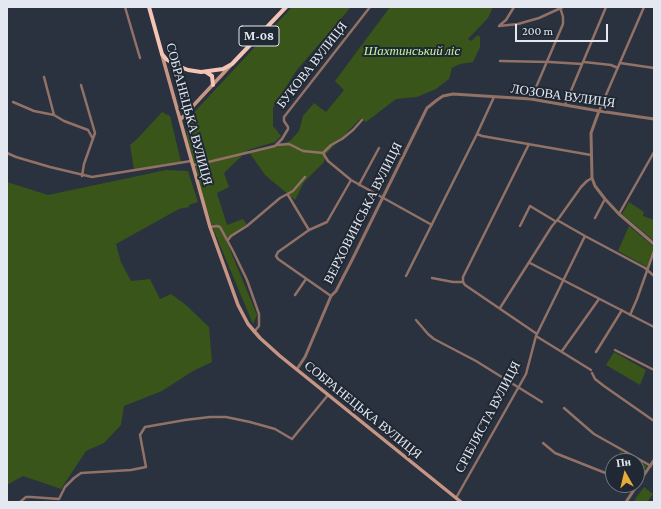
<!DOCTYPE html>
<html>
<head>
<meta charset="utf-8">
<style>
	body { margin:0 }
	#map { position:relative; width:661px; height:509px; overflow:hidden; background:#29323e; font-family:"Crimson Pro",serif }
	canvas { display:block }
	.frame { position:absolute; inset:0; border:8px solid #e4e9f1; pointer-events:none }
	.north { position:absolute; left:605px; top:453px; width:40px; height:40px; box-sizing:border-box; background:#202833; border:1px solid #6e757f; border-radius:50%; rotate:352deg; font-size:11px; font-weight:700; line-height:16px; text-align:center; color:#e4e9f1 }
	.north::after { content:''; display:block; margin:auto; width:14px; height:18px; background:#e9ab38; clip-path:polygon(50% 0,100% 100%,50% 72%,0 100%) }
	.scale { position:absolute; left:515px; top:24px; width:93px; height:18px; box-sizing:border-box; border:2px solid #e4e9f1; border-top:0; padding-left:5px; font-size:12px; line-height:14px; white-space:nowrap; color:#e4e9f1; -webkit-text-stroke:3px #202833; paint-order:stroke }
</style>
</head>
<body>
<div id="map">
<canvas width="661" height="509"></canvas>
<div class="frame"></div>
<div class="north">Пн</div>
<div class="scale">200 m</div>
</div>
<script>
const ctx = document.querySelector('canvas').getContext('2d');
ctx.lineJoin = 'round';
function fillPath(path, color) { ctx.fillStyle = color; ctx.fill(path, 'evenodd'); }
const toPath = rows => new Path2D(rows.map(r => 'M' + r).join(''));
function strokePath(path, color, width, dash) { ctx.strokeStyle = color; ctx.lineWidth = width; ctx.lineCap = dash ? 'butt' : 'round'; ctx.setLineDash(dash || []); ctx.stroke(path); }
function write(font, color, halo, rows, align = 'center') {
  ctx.font = font + ' "Crimson Pro",serif'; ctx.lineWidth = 4; ctx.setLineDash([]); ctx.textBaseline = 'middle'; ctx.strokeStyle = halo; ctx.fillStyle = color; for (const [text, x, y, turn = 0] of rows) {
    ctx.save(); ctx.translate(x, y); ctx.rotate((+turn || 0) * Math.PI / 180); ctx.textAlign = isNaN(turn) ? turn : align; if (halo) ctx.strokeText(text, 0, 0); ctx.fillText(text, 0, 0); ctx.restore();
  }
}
const green = toPath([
	[292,7,351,7,296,71,273,108,273,126,281,136,275,142,248,150,224,173,229,187,217,193,227,225,243,219,247,225,226,240,257,315,253,324,214,231,202,195,187,136,187,120],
	[390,7,493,7,488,18,468,39,471,41,478,35,480,37,480,47,473,62,460,64,452,68,449,79,436,89,417,97,396,99,366,122,360,119,326,154,324,162,304,182,295,200,265,175,249,152,275,147,290,141,299,131,303,116,314,103,326,112,344,90,335,81],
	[162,112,170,116,181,162,134,170,130,145,137,139],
	[166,170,188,171,198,202,189,205,189,207,179,209,116,244,121,262,131,281,150,279,160,299,171,294,186,305,209,327,212,362,193,371,162,391,124,406,121,425,104,443,86,451,61,489,23,476,7,485,7,182,48,195],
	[629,202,644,212,643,216,654,220,654,241,622,214],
	[629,226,654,247,647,267,618,251],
	[614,352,646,370,640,385,606,365],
	[620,451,647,466,637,482,637,461,619,461],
	[644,487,653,494,647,502,633,502]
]);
const minor = toPath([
	[125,7,140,58],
	[500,25,506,20,514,7],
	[499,26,518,24,539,18,563,7],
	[500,61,550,62,582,64],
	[584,62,611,65,618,68],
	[620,63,654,68],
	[44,77,54,115],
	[81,85,95,133,84,164,82,176],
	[531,99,563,24,563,17,560,7],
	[13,102,34,111,54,115,64,121,88,130,93,139],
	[565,105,606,7],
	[599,111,644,7],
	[477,134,482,136,591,155],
	[276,145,289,144,303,151,323,153,328,161,351,180,432,225],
	[7,153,16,157,50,167,92,177,191,161],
	[323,153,331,145,342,139,353,130,362,120],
	[192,165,200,164,275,146,282,139,288,129,288,127,284,121,284,117,370,7],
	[359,185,379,148],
	[288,195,309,230],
	[619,214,654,152],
	[595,218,605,199],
	[557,220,585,236,645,268,654,276],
	[520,226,530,206,555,221],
	[210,227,217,226,220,227,233,251,247,280,259,314,259,326,254,332],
	[228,240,231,236,247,226,280,198,293,191,305,177],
	[530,263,654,327],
	[406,276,477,134,494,97],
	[432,278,453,282,463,282,465,285,537,334],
	[463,282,463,277,529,144],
	[295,295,306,279],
	[331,296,278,259,276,256,278,252,309,230,327,222,351,180],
	[500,308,552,226,559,218,581,187,587,181,592,178],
	[630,315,637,299,654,251],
	[416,320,428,334,434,339,476,361,542,402],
	[536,336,591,370],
	[615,350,654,370],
	[562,351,599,299],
	[596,352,622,310],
	[592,373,595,379,604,386,654,421],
	[564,408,594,434,651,466],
	[543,443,555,453,613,476],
	[456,498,526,374,536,336,585,236],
	[20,502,26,497,31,497,59,499,65,487,74,478,81,473,131,470,146,467,140,435,145,427,185,420,210,417,226,417,250,422,275,429,292,439,328,395]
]);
const tertiary = toPath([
	[599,111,591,133,592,178,595,186,605,199,619,214,654,244],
	[297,369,305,357,331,296,336,291,353,258,427,108,437,100,443,96,453,94,531,99,599,111,654,119],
	[626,502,654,460]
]);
const secondary = toPath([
	[162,55,210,227,238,305,248,324,260,338,280,356,461,502],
	[180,120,231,65]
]);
const trunk = toPath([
	[149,7,162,54,166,59,178,66,188,70,201,72,223,69,232,64,286,7],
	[206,72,212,76,213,85]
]);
const shields = [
	[259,36,40]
];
const shieldNames = [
	["М-08",259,36]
];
const parkNames = [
	["Шахтинський ліс",412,51]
];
const streetNames = [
	["БУКОВА ВУЛИЦЯ",312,65,-52],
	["ЛОЗОВА ВУЛИЦЯ",563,96,8],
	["СОБРАНЕЦЬКА ВУЛИЦЯ",189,114,75],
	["ВЕРХОВИНСЬКА ВУЛИЦЯ",363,213,-63],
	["СОБРАНЕЦЬКА ВУЛИЦЯ",363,410,39],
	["СРІБЛЯСТА ВУЛИЦЯ",488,417,-62]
];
fillPath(green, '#395519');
strokePath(minor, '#927167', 2.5);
strokePath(tertiary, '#927167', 3);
strokePath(secondary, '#c89585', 3.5);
strokePath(trunk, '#f4c4b4', 4);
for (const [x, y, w] of shields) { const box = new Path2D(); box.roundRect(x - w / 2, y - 10, w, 20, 3); ctx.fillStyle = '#202833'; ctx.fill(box); strokePath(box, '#e4e9f1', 1); }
write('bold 12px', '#e4e9f1', null, shieldNames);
write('italic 13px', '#c6f69b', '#202833', parkNames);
write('13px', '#e4e9f1', '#202833', streetNames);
</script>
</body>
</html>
